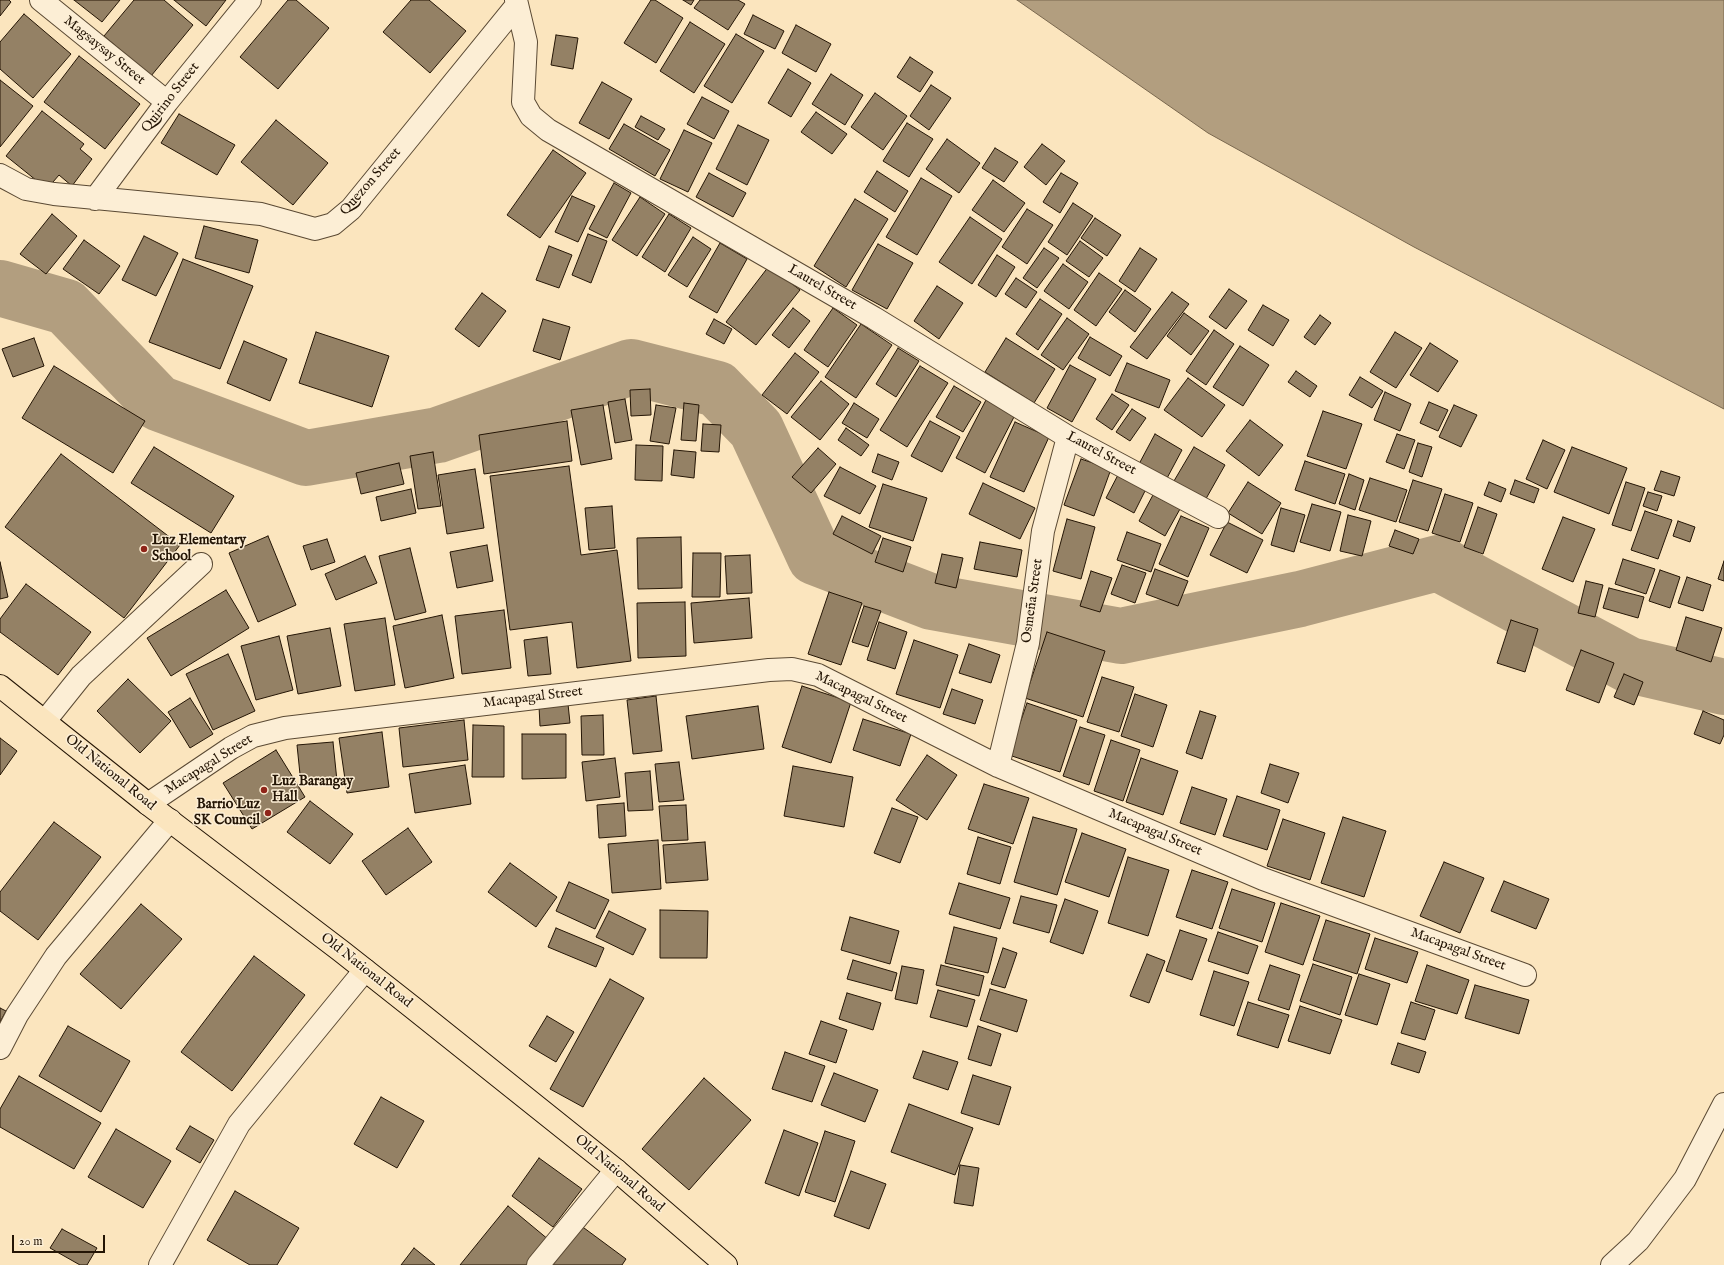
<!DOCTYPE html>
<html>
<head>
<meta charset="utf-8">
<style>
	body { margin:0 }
	#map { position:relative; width:1724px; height:1265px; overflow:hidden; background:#fbe5be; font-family:"IM FELL English",serif }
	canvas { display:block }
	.scale { position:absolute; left:12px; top:1235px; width:93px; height:18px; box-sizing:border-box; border:2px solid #241505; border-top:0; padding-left:5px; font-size:12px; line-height:14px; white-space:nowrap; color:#241505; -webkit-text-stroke:3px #fceed5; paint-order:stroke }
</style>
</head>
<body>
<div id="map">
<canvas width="1724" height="1265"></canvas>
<div class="scale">20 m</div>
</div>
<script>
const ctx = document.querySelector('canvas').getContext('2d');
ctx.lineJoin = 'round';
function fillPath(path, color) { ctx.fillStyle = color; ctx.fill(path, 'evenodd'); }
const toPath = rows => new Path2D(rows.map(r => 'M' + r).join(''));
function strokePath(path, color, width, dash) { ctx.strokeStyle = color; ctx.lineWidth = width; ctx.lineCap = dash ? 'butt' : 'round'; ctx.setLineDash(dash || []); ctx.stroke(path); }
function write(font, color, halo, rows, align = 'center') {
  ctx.font = font + ' "IM FELL English",serif'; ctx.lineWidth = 3; ctx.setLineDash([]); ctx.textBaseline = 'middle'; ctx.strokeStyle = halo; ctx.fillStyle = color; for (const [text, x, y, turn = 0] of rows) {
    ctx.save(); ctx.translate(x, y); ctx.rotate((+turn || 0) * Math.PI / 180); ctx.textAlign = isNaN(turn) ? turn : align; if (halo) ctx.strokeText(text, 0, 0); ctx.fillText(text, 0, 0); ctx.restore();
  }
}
const water = toPath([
	[1017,0,1724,0,1724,409,1414,247,1208,133,1017,0]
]);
const river = toPath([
	[0,288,66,307,158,403,306,458,438,435,631,367,717,389,756,429,815,557,932,602,1121,636,1300,599,1438,563,1629,665,1724,687]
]);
const building = toPath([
	[0,0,9,0,11,2,0,16,0,0],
	[74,0,120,0,102,22,74,0],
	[134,0,164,0,193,25,151,76,104,36,134,0],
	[174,0,226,0,206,26,174,0],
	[288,0,296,0,329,28,278,89,240,57,288,0],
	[411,0,429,0,466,31,430,73,383,32,411,0],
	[651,0,655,0,683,18,656,63,624,43,651,0],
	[683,0,694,0,691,5,683,0],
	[700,0,738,0,745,4,728,30,694,8,700,0],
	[24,14,71,54,33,98,0,69,0,42,24,14],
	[753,15,784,31,775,49,744,34,753,15],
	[690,22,725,44,694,93,660,71,690,22],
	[796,25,831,44,816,72,782,53,796,25],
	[736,34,764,51,732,103,704,86,736,34],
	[556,35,578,38,573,69,551,65,556,35],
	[79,56,140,104,105,149,44,102,79,56],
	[910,57,933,72,920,92,897,77,910,57],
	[788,69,811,83,791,117,768,103,788,69],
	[831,74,863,95,845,125,812,104,831,74],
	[0,80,33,106,0,147,0,80],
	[602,82,632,99,609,139,579,123,602,82],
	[931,85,951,98,929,130,910,116,931,85],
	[875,93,907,116,883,150,851,127,875,93],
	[702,97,729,111,714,139,687,124,702,97],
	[42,111,84,144,80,149,92,159,72,186,59,175,47,189,6,156,42,111],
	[816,112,847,134,832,154,801,132,816,112],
	[179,114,235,145,217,175,161,143,179,114],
	[641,116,665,129,658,140,635,127,641,116],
	[276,120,328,163,293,205,241,162,276,120],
	[907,123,933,139,909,177,883,161,907,123],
	[624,124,670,150,655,176,609,149,624,124],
	[738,125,769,140,747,185,716,169,738,125],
	[684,130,712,143,688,192,660,179,684,130],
	[947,139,980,163,959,193,926,169,947,139],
	[1042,144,1065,161,1046,185,1024,167,1042,144],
	[995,148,1018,162,1004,182,982,168,995,148],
	[553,150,586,173,540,238,507,215,553,150],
	[877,171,908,191,895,212,864,192,877,171],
	[709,173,746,193,733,217,696,197,709,173],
	[1061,173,1078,183,1060,213,1043,202,1061,173],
	[921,178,952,196,917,255,886,237,921,178],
	[993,180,1025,203,1004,232,972,210,993,180],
	[614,183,631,193,607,238,589,229,614,183],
	[572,196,595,206,578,242,555,232,572,196],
	[640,197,665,214,637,256,612,240,640,197],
	[855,199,888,219,846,287,814,266,855,199],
	[1073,203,1093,216,1067,255,1048,242,1073,203],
	[1027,209,1053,225,1027,264,1002,247,1027,209],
	[52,214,77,236,46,274,20,254,52,214],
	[669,214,691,228,665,272,642,257,669,214],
	[970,217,1002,239,972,284,939,262,970,217],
	[1095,218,1121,235,1107,256,1081,238,1095,218],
	[204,226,258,240,249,273,195,258,204,226],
	[588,234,607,241,591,283,572,275,588,234],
	[144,236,178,253,156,296,122,280,144,236],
	[693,237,711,249,687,287,668,275,693,237],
	[84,240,120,266,99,294,63,269,84,240],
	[1080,241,1103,258,1089,277,1066,261,1080,241],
	[720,243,747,259,717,313,689,297,720,243],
	[878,244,913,263,887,309,852,290,878,244],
	[549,246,572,255,559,288,536,280,549,246],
	[1044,248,1059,258,1037,288,1023,278,1044,248],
	[1140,248,1157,259,1135,292,1119,281,1140,248],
	[997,255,1015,267,996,297,978,285,997,255],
	[183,259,253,286,220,369,149,342,183,259],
	[1063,264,1088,282,1069,309,1044,291,1063,264],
	[769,266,800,290,756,345,726,322,769,266],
	[1099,273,1122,289,1096,326,1074,310,1099,273],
	[1016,278,1037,292,1026,308,1005,294,1016,278],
	[937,286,963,303,939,339,914,321,937,286],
	[1229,289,1247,301,1226,329,1209,317,1229,289],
	[1125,290,1151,309,1135,332,1109,312,1125,290],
	[1172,292,1189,304,1147,359,1130,347,1172,292],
	[482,293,506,311,479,347,455,329,482,293],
	[1040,299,1062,314,1038,350,1016,334,1040,299],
	[1263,305,1289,320,1273,346,1248,330,1263,305],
	[793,308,810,321,789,348,772,335,793,308],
	[833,308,857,325,828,367,804,350,833,308],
	[1184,313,1209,331,1191,355,1167,336,1184,313],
	[1320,315,1331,323,1315,345,1304,337,1320,315],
	[1067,318,1089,334,1063,370,1041,355,1067,318],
	[543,319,570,327,560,360,533,351,543,319],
	[714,319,732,329,724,344,706,334,714,319],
	[861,324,892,345,856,398,825,377,861,324],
	[1214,330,1234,344,1206,385,1186,371,1214,330],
	[316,332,389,356,372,407,299,383,316,332],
	[1395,332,1422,348,1396,388,1370,372,1395,332],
	[1090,337,1122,356,1110,376,1078,358,1090,337],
	[34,338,44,366,13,377,2,349,34,338],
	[1006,338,1055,369,1034,403,985,372,1006,338],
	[244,341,287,359,270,401,227,383,244,341],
	[1430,343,1458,361,1438,392,1410,375,1430,343],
	[1240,346,1269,365,1243,406,1213,387,1240,346],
	[898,348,919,361,896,397,876,384,898,348],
	[795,353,819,372,787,414,762,395,795,353],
	[1127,363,1170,380,1159,408,1115,391,1127,363],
	[1070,365,1096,379,1072,422,1047,408,1070,365],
	[54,366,145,421,113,473,22,418,54,366],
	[920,366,948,383,907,447,880,430,920,366],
	[1296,371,1317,386,1310,397,1288,382,1296,371],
	[1360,377,1383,391,1372,408,1349,395,1360,377],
	[1188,378,1225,405,1202,437,1164,410,1188,378],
	[821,381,849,404,820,440,791,417,821,381],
	[954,386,981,402,963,432,936,417,954,386],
	[650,389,651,415,631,416,630,390,650,389],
	[1385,392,1411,404,1400,431,1374,420,1385,392],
	[1112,394,1129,405,1112,430,1096,419,1112,394],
	[625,399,632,440,615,443,608,402,625,399],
	[986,400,1015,415,985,473,956,458,986,400],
	[1429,402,1448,410,1438,431,1420,423,1429,402],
	[684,403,699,405,696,441,681,440,684,403],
	[854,403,879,419,867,438,842,423,854,403],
	[603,405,612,459,581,465,571,410,603,405],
	[656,405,676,408,669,444,650,441,656,405],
	[1454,405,1477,415,1461,447,1439,437,1454,405],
	[1132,409,1146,418,1130,441,1116,432,1132,409],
	[1323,411,1362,424,1346,469,1307,456,1323,411],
	[1250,420,1283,445,1259,476,1226,451,1250,420],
	[567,421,572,461,484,474,479,435,567,421],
	[930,421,960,437,942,472,911,456,930,421],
	[1015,422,1049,437,1024,492,990,477,1015,422],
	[703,424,721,425,719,452,701,451,703,424],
	[846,428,869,445,861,456,838,440,846,428],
	[1155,434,1182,450,1166,480,1139,464,1155,434],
	[1397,434,1415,440,1404,469,1386,462,1397,434],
	[1543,440,1565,450,1547,489,1526,479,1543,440],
	[1418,443,1432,447,1422,477,1409,472,1418,443],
	[636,445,663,446,662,481,635,480,636,445],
	[154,447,234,496,211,533,131,483,154,447],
	[1194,447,1225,465,1203,504,1171,486,1194,447],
	[1572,447,1627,468,1609,514,1554,492,1572,447],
	[818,448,836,464,811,493,792,477,818,448],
	[674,450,696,452,694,478,671,475,674,450],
	[433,452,441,506,418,509,410,456,433,452],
	[61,454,180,545,124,618,5,527,61,454],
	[878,454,899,462,892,480,872,472,878,454],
	[1081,459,1111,469,1094,516,1064,505,1081,459],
	[1305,461,1345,474,1335,504,1295,490,1305,461],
	[399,463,404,484,361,494,356,473,399,463],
	[569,466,581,555,617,550,631,661,577,668,572,622,510,630,490,476,569,466],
	[840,467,876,486,860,514,824,496,840,467],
	[475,469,484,528,447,534,438,475,475,469],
	[1661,471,1680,477,1674,496,1654,490,1661,471],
	[1119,473,1147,487,1134,513,1106,498,1119,473],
	[1349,474,1364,480,1355,510,1339,504,1349,474],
	[1370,478,1407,490,1396,522,1359,510,1370,478],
	[1413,480,1442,489,1428,531,1399,522,1413,480],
	[1515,480,1539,489,1534,503,1510,494,1515,480],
	[1248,482,1281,503,1262,534,1228,513,1248,482],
	[1489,482,1506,489,1501,502,1484,495,1489,482],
	[1626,482,1645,488,1631,531,1612,525,1626,482],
	[983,483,1035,508,1020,539,969,514,983,483],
	[883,484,927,498,913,541,869,527,883,484],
	[411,489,416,513,381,521,376,497,411,489],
	[1648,492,1662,496,1657,511,1643,506,1648,492],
	[1445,494,1473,503,1460,542,1432,533,1445,494],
	[1153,495,1180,509,1165,536,1139,521,1153,495],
	[1312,504,1341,512,1330,551,1300,542,1312,504],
	[612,506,615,548,589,550,585,508,612,506],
	[1478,507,1497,514,1483,554,1464,547,1478,507],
	[1281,508,1305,515,1294,552,1271,545,1281,508],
	[1645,511,1672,520,1658,559,1631,550,1645,511],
	[1348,515,1371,521,1362,556,1340,551,1348,515],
	[842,516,881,536,872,554,833,534,842,516],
	[1181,516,1209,528,1188,577,1159,564,1181,516],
	[1563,517,1595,529,1573,582,1542,569,1563,517],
	[1067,519,1095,527,1081,579,1053,571,1067,519],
	[1678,521,1695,527,1690,542,1673,536,1678,521],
	[1227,522,1263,540,1247,573,1210,555,1227,522],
	[1395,530,1419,539,1413,554,1389,546,1395,530],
	[1127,532,1161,544,1151,572,1117,560,1127,532],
	[268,536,296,605,258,622,229,553,268,536],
	[681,537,682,588,638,589,637,538,681,537],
	[883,538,911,547,903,572,875,562,883,538],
	[327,539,335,562,311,570,303,546,327,539],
	[980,542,1022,550,1017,577,974,569,980,542],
	[487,545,493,581,457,588,450,552,487,545],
	[410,548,426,612,395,620,379,556,410,548],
	[693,553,721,553,720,597,692,597,693,553],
	[942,554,963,558,956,588,935,583,942,554],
	[750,555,752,593,727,594,725,556,750,555],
	[365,556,377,583,336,600,325,574,365,556],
	[1623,559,1655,569,1646,594,1615,584,1623,559],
	[1724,561,1724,581,1718,579,1724,561],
	[0,562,8,597,0,599,0,562],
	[1122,565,1146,573,1135,603,1111,594,1122,565],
	[1155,569,1188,581,1178,606,1146,594,1155,569],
	[1660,570,1680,577,1670,608,1649,601,1660,570],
	[1091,571,1112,578,1100,612,1080,606,1091,571],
	[1687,577,1711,585,1703,611,1678,603,1687,577],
	[1586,581,1603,585,1595,617,1578,613,1586,581],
	[26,584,91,632,58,675,0,632,0,619,26,584],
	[1609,588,1644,597,1638,618,1603,608,1609,588],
	[226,590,249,628,171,676,147,638,226,590],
	[829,592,862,603,841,665,808,654,829,592],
	[749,598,752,638,694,643,691,603,749,598],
	[685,602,686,656,638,658,637,603,685,602],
	[864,606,881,611,868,647,852,642,864,606],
	[504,610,511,668,462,674,455,616,504,610],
	[442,615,454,678,405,688,393,626,442,615],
	[1686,617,1722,628,1711,662,1676,650,1686,617],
	[385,618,395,685,355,691,344,624,385,618],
	[1511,620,1538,629,1525,672,1497,663,1511,620],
	[879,622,907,632,895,669,867,660,879,622],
	[330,628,341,686,298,694,287,636,330,628],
	[1047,632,1105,651,1083,717,1025,698,1047,632],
	[279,636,293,690,256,700,241,646,279,636],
	[547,637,551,674,528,676,524,640,547,637],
	[914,640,958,655,940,708,896,694,914,640],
	[969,644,1000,655,991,683,959,673,969,644],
	[1581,650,1614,663,1599,703,1566,690,1581,650],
	[228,654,255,711,213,730,186,674,228,654],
	[1624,674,1643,682,1634,705,1614,697,1624,674],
	[1102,677,1134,687,1119,732,1087,722,1102,677],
	[128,679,171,721,140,753,97,711,128,679],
	[802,686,851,702,831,763,782,747,802,686],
	[952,689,983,700,975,724,943,714,952,689],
	[1135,694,1167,705,1153,747,1121,736,1135,694],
	[656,696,662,751,633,754,627,700,656,696],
	[190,698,213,734,190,748,168,712,190,698],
	[1027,703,1077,720,1060,772,1009,755,1027,703],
	[568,704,570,723,540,726,539,706,568,704],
	[758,706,764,749,692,759,686,716,758,706],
	[1200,711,1216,716,1202,759,1186,753,1200,711],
	[1703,711,1724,720,1724,735,1720,744,1694,734,1703,711],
	[603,715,604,755,582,755,581,716,603,715],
	[863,719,911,734,900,766,853,750,863,719],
	[464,720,468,760,403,767,399,728,464,720],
	[473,725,504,726,504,777,472,777,473,725],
	[1080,727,1105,735,1089,785,1063,776,1080,727],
	[382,732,389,787,347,793,339,738,382,732],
	[522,734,566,734,566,778,522,779,522,734],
	[0,738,17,751,0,775,0,738],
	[1111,740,1140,750,1123,801,1094,791,1111,740],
	[333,742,337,781,301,784,297,745,333,742],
	[276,750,305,797,252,829,223,783,276,750],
	[927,755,957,775,927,820,896,800,927,755],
	[615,758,620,797,586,801,582,762,615,758],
	[1141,758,1178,771,1163,815,1126,802,1141,758],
	[679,762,684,800,659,802,655,764,679,762],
	[1270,764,1299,773,1288,803,1261,793,1270,764],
	[465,765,471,804,415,813,409,774,465,765],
	[793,766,853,777,844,827,784,816,793,766],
	[650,771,653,810,628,811,625,773,650,771],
	[984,784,1029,798,1013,844,968,829,984,784],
	[1192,787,1227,799,1215,835,1180,823,1192,787],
	[1237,796,1280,810,1267,850,1223,836,1237,796],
	[310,801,353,834,330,864,287,832,310,801],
	[624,803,626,836,599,838,597,805,624,803],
	[686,805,688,840,662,841,659,806,686,805],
	[892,808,918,817,900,863,874,853,892,808],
	[1033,817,1077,829,1057,895,1014,882,1033,817],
	[1343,817,1386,831,1364,897,1321,883,1343,817],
	[1283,819,1325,833,1310,880,1267,866,1283,819],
	[54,822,101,857,38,940,0,911,0,892,54,822],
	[408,828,432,862,386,895,362,861,408,828],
	[1082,833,1126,849,1109,897,1065,882,1082,833],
	[978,837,1011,847,1000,884,967,874,978,837],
	[658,840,661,889,612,893,608,844,658,840],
	[705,842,708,880,666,883,663,845,705,842],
	[1128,857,1169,870,1148,936,1108,923,1128,857],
	[1444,862,1484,878,1460,933,1420,916,1444,862],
	[510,863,557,897,536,927,488,892,510,863],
	[1192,870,1228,882,1212,929,1176,917,1192,870],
	[1504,881,1549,899,1536,929,1491,911,1504,881],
	[569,882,609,900,595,929,556,911,569,882],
	[959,883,1010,898,1000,929,949,914,959,883],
	[1232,889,1275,903,1262,942,1219,928,1232,889],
	[1021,896,1057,905,1049,933,1013,923,1021,896],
	[1065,899,1098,911,1083,954,1050,942,1065,899],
	[1281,903,1320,916,1303,965,1265,952,1281,903],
	[141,904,182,939,121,1009,80,974,141,904],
	[660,910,708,911,707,958,660,958,660,910],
	[609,911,646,929,633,955,596,937,609,911],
	[850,917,899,931,890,964,841,950,850,917],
	[1326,920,1370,934,1357,974,1313,960,1326,920],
	[954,927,997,938,988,973,945,963,954,927],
	[556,928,604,948,596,967,548,947,556,928],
	[1180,930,1207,939,1192,980,1166,971,1180,930],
	[1218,932,1258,946,1248,974,1208,961,1218,932],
	[1375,938,1418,952,1407,983,1365,969,1375,938],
	[1003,948,1017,953,1005,988,991,984,1003,948],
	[1147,954,1165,961,1149,1003,1130,996,1147,954],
	[254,956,305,995,232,1091,181,1052,254,956],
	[853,960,897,973,892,991,847,979,853,960],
	[1313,964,1352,977,1340,1015,1300,1001,1313,964],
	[941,965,984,976,979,996,936,985,941,965],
	[1270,965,1300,975,1289,1010,1258,1000,1270,965],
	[1427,965,1469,980,1457,1014,1415,1001,1427,965],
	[902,966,924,970,917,1004,895,999,902,966],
	[1214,971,1249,982,1234,1026,1200,1015,1214,971],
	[1359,974,1390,984,1377,1025,1345,1015,1359,974],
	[610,979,644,998,583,1107,550,1089,610,979],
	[1475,985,1529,1000,1519,1034,1465,1018,1475,985],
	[990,989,1027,1000,1017,1032,980,1020,990,989],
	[938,990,975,1000,967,1027,930,1017,938,990],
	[847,993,881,1003,873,1030,839,1019,847,993],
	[1248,1002,1289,1015,1278,1048,1237,1035,1248,1002],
	[1411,1002,1435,1010,1425,1040,1401,1033,1411,1002],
	[1300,1006,1342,1020,1330,1054,1288,1041,1300,1006],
	[0,1008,6,1011,0,1022,0,1008],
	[547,1016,574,1032,556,1062,529,1046,547,1016],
	[821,1021,847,1030,836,1063,809,1054,821,1021],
	[68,1026,130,1061,101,1112,39,1076,68,1026],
	[978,1026,1001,1034,991,1066,968,1059,978,1026],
	[1398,1043,1426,1052,1419,1073,1391,1064,1398,1043],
	[923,1051,958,1062,948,1090,913,1078,923,1051],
	[785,1052,825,1066,812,1102,772,1089,785,1052],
	[834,1073,878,1090,865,1122,821,1105,834,1073],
	[973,1075,1011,1087,999,1125,961,1113,973,1075],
	[19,1076,101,1123,74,1169,0,1127,0,1109,19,1076],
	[704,1078,751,1120,689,1190,642,1149,704,1078],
	[381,1097,424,1121,397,1168,354,1144,381,1097],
	[909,1104,973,1128,955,1175,891,1152,909,1104],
	[190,1126,214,1140,200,1163,176,1149,190,1126],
	[116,1129,171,1161,143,1208,88,1177,116,1129],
	[784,1130,818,1143,799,1196,765,1183,784,1130],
	[825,1131,855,1141,835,1202,805,1192,825,1131],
	[539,1158,582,1189,553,1227,512,1196,539,1158],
	[960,1165,979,1168,973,1206,954,1203,960,1165],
	[851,1171,886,1184,869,1229,834,1216,851,1171],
	[235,1191,299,1228,277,1265,250,1265,207,1240,235,1191],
	[508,1206,549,1240,528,1265,460,1265,508,1206],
	[580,1225,626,1259,622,1265,551,1265,580,1225],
	[62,1229,97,1248,87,1265,80,1265,50,1248,62,1229],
	[414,1248,435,1265,401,1265,414,1248]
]);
const minor = toPath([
	[41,0,167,102],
	[516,0,526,42,523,102,531,116,548,130,874,318,1068,437,1218,517],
	[0,175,26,189,54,194,261,214,315,229,333,224,351,209,517,5],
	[95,199,167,102,250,0],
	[45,721,81,676,201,564],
	[998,766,1028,643,1043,531,1068,437],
	[148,804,231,748,253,736,285,728,769,670,792,669,818,675,998,766,1263,879,1525,975],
	[0,1048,17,1015,56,956,170,820],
	[160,1265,239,1124,365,970],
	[538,1265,616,1170],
	[1612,1265,1638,1241,1685,1179,1724,1104]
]);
const major = toPath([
	[0,686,148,804,341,951,412,1007,616,1170,726,1265]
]);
const markers = [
	[144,549,4,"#8f2418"],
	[264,790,4,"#8f2418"],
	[268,813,4,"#8f2418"]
];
const streetNames = [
	["Magsaysay Street",104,51,39],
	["Quirino Street",171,98,-52],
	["Quezon Street",371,182,-49],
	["Laurel Street",822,288,30],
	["Laurel Street",1101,454,28],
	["Osmeña Street",1033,601,-82],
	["Macapagal Street",533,698,-7],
	["Macapagal Street",861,698,26],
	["Macapagal Street",209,765,-32],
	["Old National Road",110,773,39],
	["Macapagal Street",1155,833,23],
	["Macapagal Street",1458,950,20],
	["Old National Road",366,971,38],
	["Old National Road",619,1174,40]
];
const poiNames = [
	["Luz Elementary",152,541],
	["School",152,557],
	["Luz Barangay",272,782],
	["Hall",272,798],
	["Barrio Luz",260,805,"right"],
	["SK Council",260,821,"right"]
];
fillPath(water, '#b29e7f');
strokePath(water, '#79674e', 1);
strokePath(river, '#b29e7f', 56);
fillPath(building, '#948165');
strokePath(building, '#241505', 1);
strokePath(minor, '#5a4933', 24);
strokePath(major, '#241505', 24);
strokePath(minor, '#fceed5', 22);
strokePath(major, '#fbe5be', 22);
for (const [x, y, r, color] of markers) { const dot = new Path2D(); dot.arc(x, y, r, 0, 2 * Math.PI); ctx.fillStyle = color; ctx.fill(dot); strokePath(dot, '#fceed5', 1.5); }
write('14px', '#241505', '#fceed5', streetNames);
write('bold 14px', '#241505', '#fceed5', poiNames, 'left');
</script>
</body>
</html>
